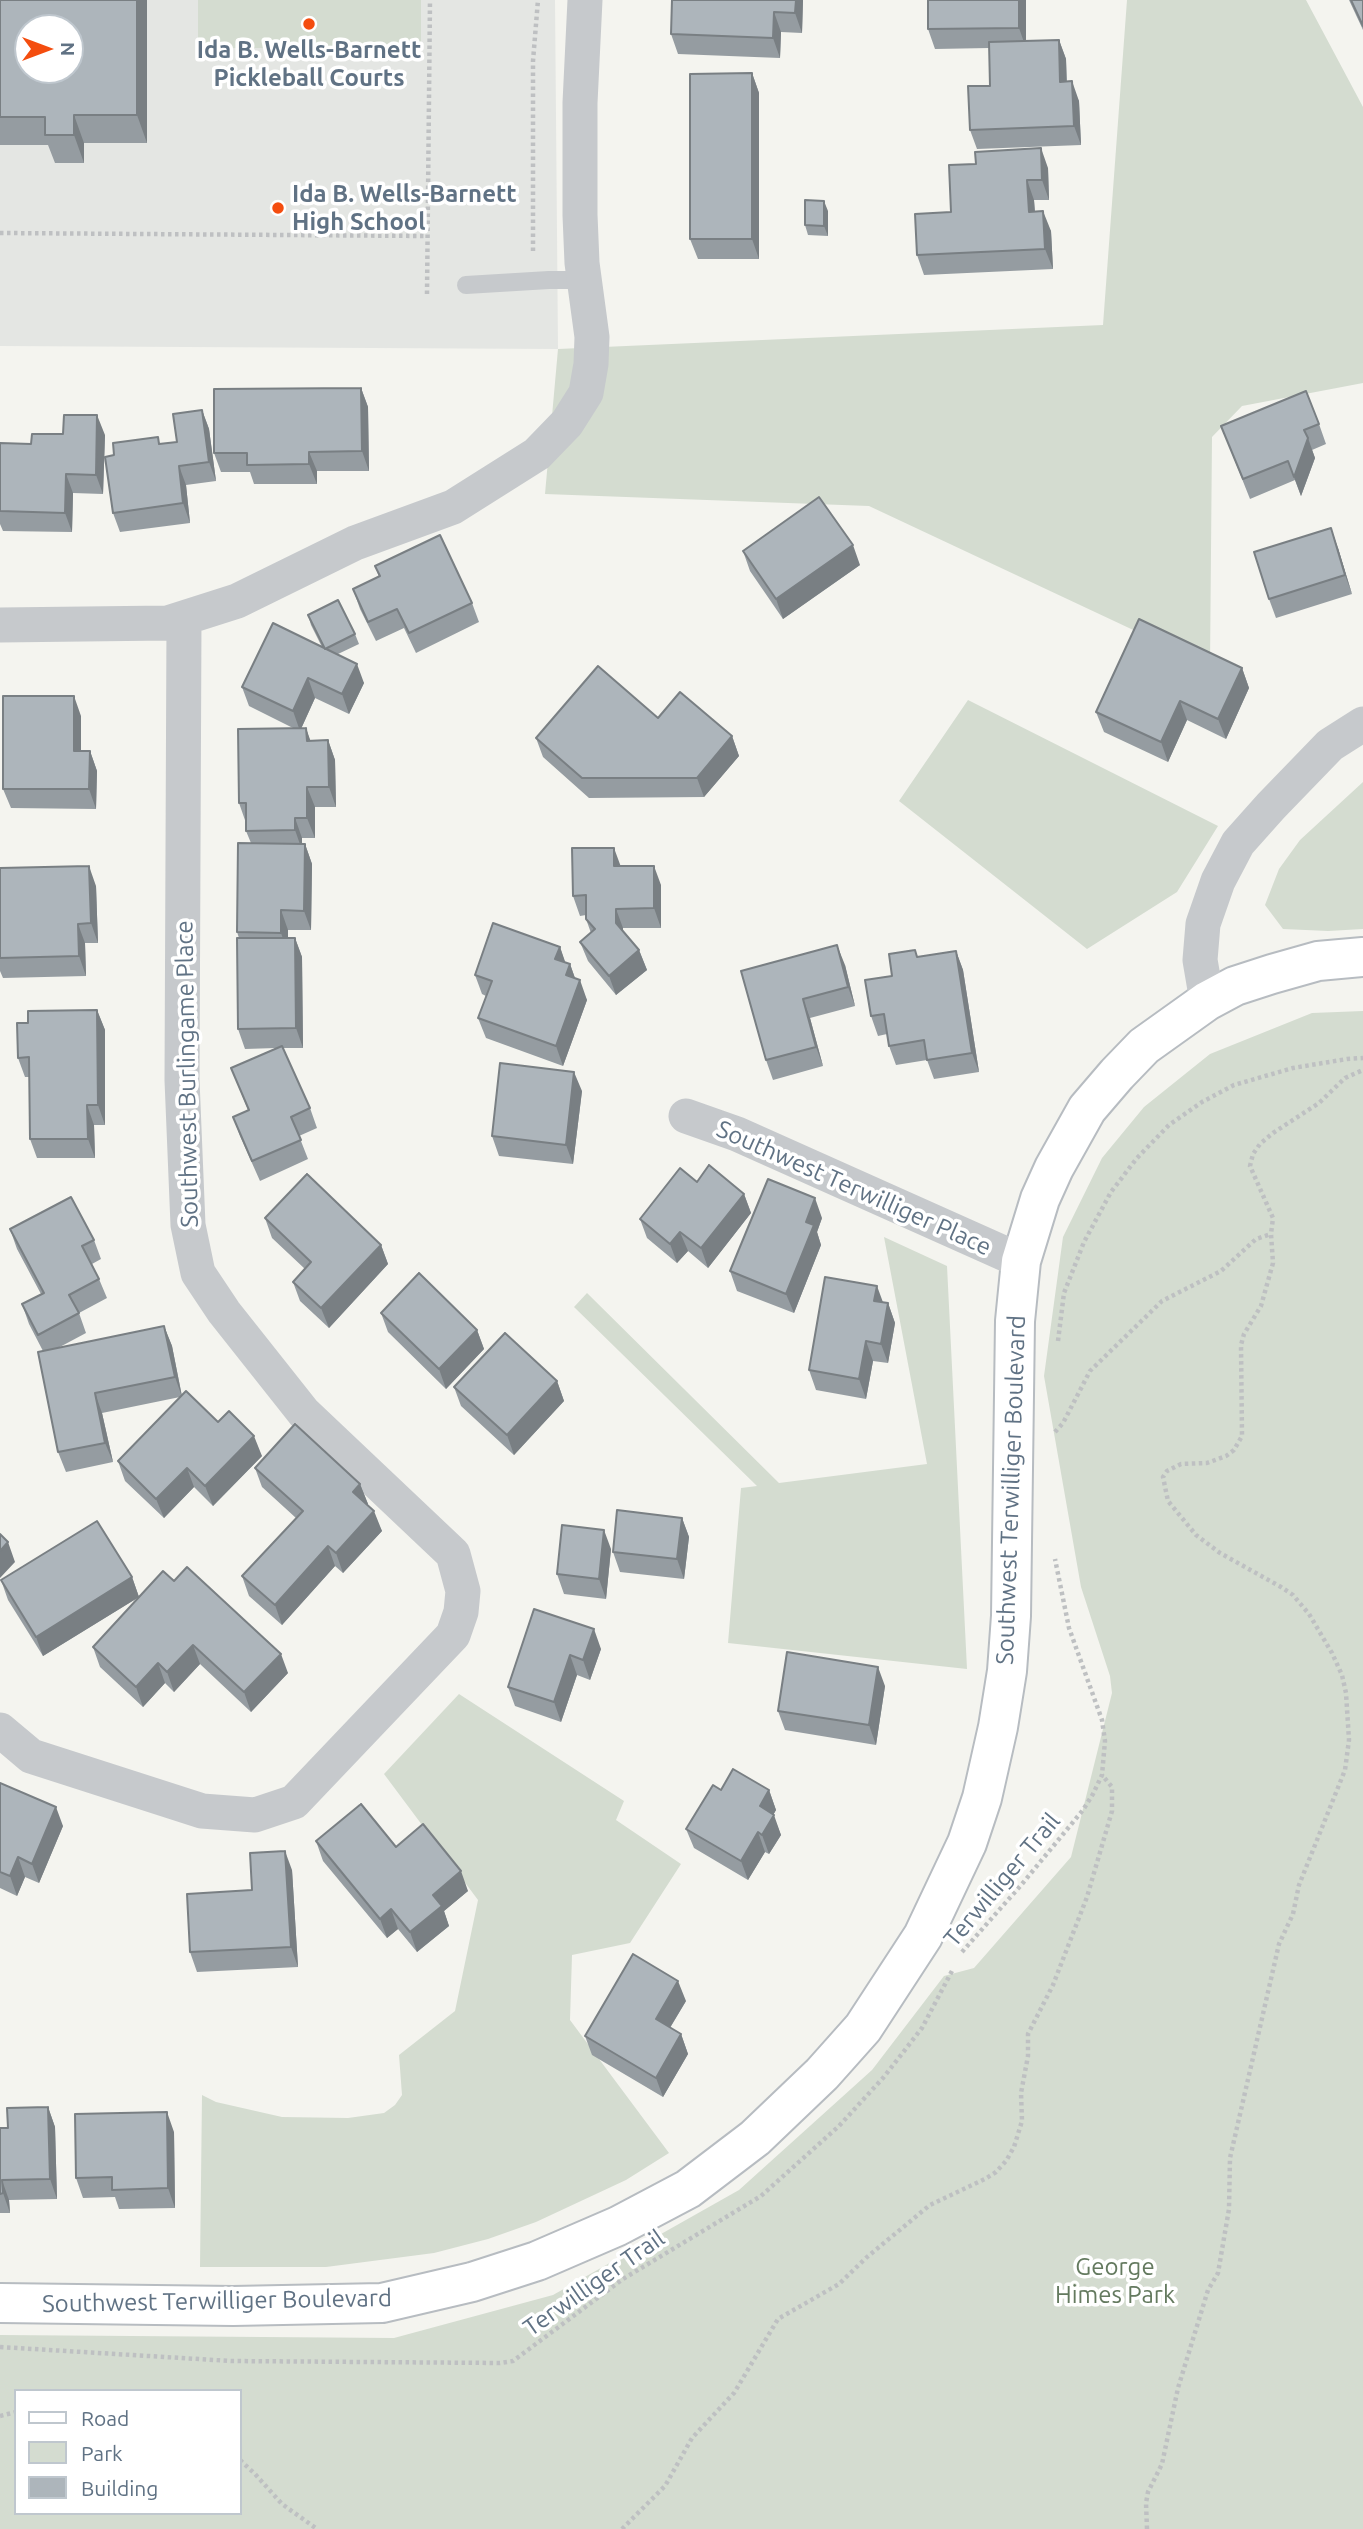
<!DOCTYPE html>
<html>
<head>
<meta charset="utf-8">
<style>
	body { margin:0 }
	#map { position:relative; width:1363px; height:2529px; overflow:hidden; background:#f4f4ef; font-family:Ubuntu,sans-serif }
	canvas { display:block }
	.legend { position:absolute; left:14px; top:2389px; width:228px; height:126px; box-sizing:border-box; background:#fff; border:2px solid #bfc7ce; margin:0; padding:9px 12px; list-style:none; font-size:21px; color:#607284 }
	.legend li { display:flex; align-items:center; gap:14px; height:35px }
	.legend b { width:35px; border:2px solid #bfc7ce }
	.north { position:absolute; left:14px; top:14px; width:70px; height:70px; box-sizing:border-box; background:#fff; border:2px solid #bfc7ce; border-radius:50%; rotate:90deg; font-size:19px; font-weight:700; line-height:28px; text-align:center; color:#607284 }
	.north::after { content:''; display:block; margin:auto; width:24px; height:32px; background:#f44d0f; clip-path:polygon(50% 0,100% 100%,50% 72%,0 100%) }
</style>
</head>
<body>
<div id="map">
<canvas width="1363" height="2529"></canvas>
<ul class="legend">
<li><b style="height:9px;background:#fff"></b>Road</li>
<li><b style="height:19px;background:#d4dcd0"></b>Park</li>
<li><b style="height:19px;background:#adb5bb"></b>Building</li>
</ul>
<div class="north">N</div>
</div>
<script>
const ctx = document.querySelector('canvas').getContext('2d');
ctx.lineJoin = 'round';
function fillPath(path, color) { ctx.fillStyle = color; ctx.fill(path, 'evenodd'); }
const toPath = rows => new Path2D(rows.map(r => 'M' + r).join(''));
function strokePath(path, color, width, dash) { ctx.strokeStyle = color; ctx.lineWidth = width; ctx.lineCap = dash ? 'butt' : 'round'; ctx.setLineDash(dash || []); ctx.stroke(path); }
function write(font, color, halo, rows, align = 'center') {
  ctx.font = font + ' Ubuntu,sans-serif'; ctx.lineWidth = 7; ctx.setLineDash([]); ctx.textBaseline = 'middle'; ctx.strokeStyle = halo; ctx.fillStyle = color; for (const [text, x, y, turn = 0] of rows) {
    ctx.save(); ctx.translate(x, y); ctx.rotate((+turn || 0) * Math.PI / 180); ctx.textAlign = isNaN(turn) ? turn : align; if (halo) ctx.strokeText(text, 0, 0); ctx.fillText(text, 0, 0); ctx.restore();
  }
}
const built = toPath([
	[0,0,555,0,558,349,0,346],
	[28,28,70,28,70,70,28,70]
]);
const green = toPath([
	[198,0,421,0,421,48,198,48],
	[1127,0,1306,0,1363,107,1363,383,1242,406,1212,437,1210,666,869,506,545,494,558,349,1103,325],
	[968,700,1218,826,1177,892,1087,949,899,801],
	[1363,782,1363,929,1328,931,1283,929,1265,905,1279,869,1300,840],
	[1363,1011,1363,2529,0,2529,0,2335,394,2338,553,2295,739,2190,872,2070,944,1976,974,1968,1071,1857,1112,1693,1110,1676,1081,1587,1044,1376,1063,1237,1102,1158,1144,1107,1210,1054,1312,1013],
	[16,2391,240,2391,240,2513,16,2513],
	[884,1237,947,1266,967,1669,728,1643,741,1488,757,1486,574,1307,587,1293,779,1483,927,1464],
	[459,1694,624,1801,616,1820,681,1864,630,1943,572,1955,570,2020,669,2153,626,2180,536,2222,488,2239,434,2253,326,2267,200,2267,202,2095,216,2102,282,2117,348,2118,384,2113,395,2105,402,2095,399,2055,455,2011,478,1900,384,1774]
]);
const path = toPath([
	[0,233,427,236],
	[533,251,533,61,538,0],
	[427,294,430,0],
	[1058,1341,1064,1293,1084,1242,1111,1192,1137,1158,1169,1125,1202,1102,1234,1085,1293,1068,1347,1059,1363,1058],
	[1055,1432,1063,1423,1090,1371,1162,1301,1221,1271,1256,1239,1271,1234],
	[962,1952,1022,1884,1083,1810,1093,1794,1102,1775,1105,1741,1102,1720,1069,1628,1055,1559],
	[0,2347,231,2361,500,2363,513,2361,623,2279,761,2196,839,2126,883,2078,922,2028,953,1969],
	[0,2416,16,2412],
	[240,2460,255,2474,282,2504,317,2529],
	[622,2529,665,2486,692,2438,734,2393,778,2319,839,2284,867,2257,930,2205,985,2179,996,2172,1006,2161,1014,2147,1022,2121,1021,2093,1028,2056,1028,2034,1053,1985,1087,1897,1112,1811,1112,1787,1102,1775],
	[1147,2529,1146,2503,1148,2492,1162,2464,1178,2388,1208,2290,1218,2273,1229,2209,1230,2158,1279,1944,1293,1914,1299,1885,1345,1770,1349,1740,1346,1693,1342,1675,1332,1653,1309,1614,1293,1595,1281,1587,1220,1553,1196,1535,1168,1501,1163,1477,1167,1471,1181,1464,1207,1463,1226,1456,1234,1450,1242,1436,1241,1345,1244,1334,1261,1306,1273,1263,1271,1234,1273,1218,1250,1166,1253,1154,1260,1144,1273,1133,1319,1103,1345,1078,1363,1070]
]);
const service = toPath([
	[466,285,549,280,586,280]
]);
const minor = toPath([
	[0,625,168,623,237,601,355,543,453,507,537,454,567,423,586,393,591,364,592,337,582,263,580,215,580,103,585,0],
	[1207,1001,1200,960,1203,924,1218,881,1238,843,1271,806,1330,745,1363,724],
	[686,1116,737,1134,1021,1261],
	[0,1730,31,1756,202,1811,255,1815,294,1802,453,1635,461,1612,463,1591,453,1554,304,1413,224,1312,198,1273,188,1225,182,1080,184,620]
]);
const secondary = toPath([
	[0,2303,233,2306,382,2303,472,2282,537,2261,618,2226,688,2189,755,2138,822,2074,863,2028,923,1936,967,1843,982,1798,998,1727,1007,1671,1011,1616,1015,1321,1021,1261,1040,1199,1054,1168,1087,1109,1117,1074,1144,1046,1207,1001,1235,986,1272,974,1318,961,1363,957]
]);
const wall = toPath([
	[0,0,147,0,147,143,84,143,84,163,55,163,48,145,0,145],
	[803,0,802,33,781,32,780,58,678,54,671,34],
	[928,0,1026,0,1026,41,1059,40,1066,59,1067,82,1079,101,1081,145,977,149,970,130,990,86,989,48,935,49,928,29],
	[1349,0,1363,0,1363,30],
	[752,73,759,93,759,259,698,259,690,239],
	[1048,168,1049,200,1034,200,1035,211,1051,231,1053,269,924,275,917,255,951,212],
	[828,211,828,236,808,235,805,225],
	[361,388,368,407,369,471,317,471,317,484,254,484,250,472,221,472,214,453],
	[202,410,209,429,216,481,186,485,190,523,120,532,113,513,114,455,161,444,177,442],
	[1319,424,1326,444,1312,450,1315,458,1301,496,1295,480,1250,499,1221,426],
	[105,435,103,494,73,493,72,532,3,531,0,524,0,443,31,444],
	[1338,548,1352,594,1276,618,1269,599],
	[743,551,860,565,783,619,750,571],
	[375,566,472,603,479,622,416,653,404,628,376,641,360,609,353,589,379,577],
	[308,615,355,634,359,644,338,654,364,683,349,714,315,698,301,729,306,728,310,741,328,740,335,760,336,807,315,807,315,838,302,838,302,844,305,844,312,864,311,930,288,930,288,938,295,938,302,957,303,1048,283,1048,310,1108,317,1128,299,1136,308,1159,260,1181,240,1136,233,1117,248,1110,231,1068,276,1048,245,1049,238,1029,239,938,237,932,251,843,246,831,246,823,239,803,295,729,249,706,242,687,322,647,311,625],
	[1242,668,1249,688,1226,739,1187,720,1168,762,1104,732,1096,712],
	[81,716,81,751,90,751,97,771,96,809,11,808,3,789],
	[732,736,739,756,704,797,589,798,543,757,536,738],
	[621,866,661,885,661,928,623,928,623,931,639,950,647,970,616,995,588,961,580,942,591,933,586,919,586,915,580,916,573,896],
	[0,868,96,886,98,943,85,943,86,976,3,978,0,971],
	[560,947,565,963,570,964,575,978,587,1000,563,1066,486,1038,478,1018,486,996,482,994,475,975],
	[956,951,963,970,979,1072,934,1079,927,1060,896,1065,889,1046,887,1034,878,1036,871,1016,892,976,918,957],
	[845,965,855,1006,810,1018,823,1066,773,1080,766,1060,741,971],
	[97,1010,105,1030,105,1125,94,1125,95,1158,37,1158,30,1139,29,1077,25,1077,18,1058],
	[582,1091,573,1164,499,1156,492,1136],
	[744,1194,751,1213,708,1268,688,1251,677,1263,647,1238,640,1219],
	[265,1218,381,1245,388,1264,329,1328,300,1301,293,1282,305,1269,272,1238],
	[822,1218,817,1232,821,1245,794,1313,737,1291,730,1271],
	[10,1229,94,1240,101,1259,92,1264,99,1279,107,1298,79,1313,86,1333,56,1349,164,1326,172,1346,182,1396,262,1456,213,1506,194,1487,164,1518,125,1481,118,1461,180,1397,102,1413,113,1462,66,1472,58,1452,43,1351,29,1324,22,1304,41,1294,17,1249],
	[883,1302,888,1303,895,1323,888,1363,873,1361,866,1399,816,1390,809,1370],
	[381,1313,477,1330,484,1349,446,1389,388,1332],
	[557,1381,564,1401,514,1455,461,1406,454,1387],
	[255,1468,360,1484,368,1504,367,1504,382,1531,343,1573,335,1566,282,1625,249,1596,242,1576,296,1518,262,1487],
	[682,1518,689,1537,684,1579,620,1572,613,1552],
	[611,1549,606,1599,564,1594,557,1574],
	[163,1571,288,1673,251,1712,200,1664,174,1692,165,1683,143,1707,100,1667,93,1647],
	[132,1577,139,1597,43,1656,8,1600,1,1580],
	[534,1609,601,1649,590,1680,577,1675,561,1722,515,1706,508,1687],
	[885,1686,876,1745,785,1730,778,1711],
	[0,1783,63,1826,39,1883,25,1877,17,1896,0,1888],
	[721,1790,769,1790,776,1810,773,1815,781,1835,769,1854,765,1852,748,1880,694,1848,686,1829],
	[316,1841,396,1847,468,1891,444,1911,449,1926,417,1952,398,1929,387,1938,323,1861],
	[292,1870,298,1967,197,1972,190,1952,252,1890],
	[686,2001,670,2028,681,2034,688,2054,663,2097,592,2055,585,2036],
	[48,2107,55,2127,57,2199,9,2200,10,2213,0,2213,0,2128,8,2128],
	[174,2132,175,2208,119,2209,115,2197,83,2198,76,2178]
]);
const shadedWall = toPath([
	[137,0,147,0,147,143,137,115],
	[796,0,803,0,802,33,795,13],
	[1019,0,1026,0,1026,48,1019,28],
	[774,12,781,32,780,58,773,38],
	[1059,40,1066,59,1067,101,1060,82],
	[752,73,759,93,759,259,752,239],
	[1072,81,1079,101,1081,145,1074,126],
	[74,115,84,143,84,163,74,135],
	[1041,148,1048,168,1049,200,1042,180],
	[1027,180,1034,200,1036,231,1029,212],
	[824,201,828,211,828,236,824,226],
	[1043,211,1051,231,1053,269,1045,249],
	[361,388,368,407,369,471,362,451],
	[202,410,209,429,216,481,209,462],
	[97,415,105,435,103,494,96,475],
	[1308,438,1315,458,1301,496,1294,477],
	[309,452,317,471,317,484,309,464],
	[179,466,186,485,190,523,183,503],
	[66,474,73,493,72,532,65,513],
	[1331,528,1338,548,1352,594,1345,575],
	[853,545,860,565,783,619,776,599],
	[357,664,364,683,349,714,342,694],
	[1242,668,1249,688,1226,739,1218,719],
	[308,678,315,698,300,731,293,711],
	[74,696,81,716,81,771,74,751],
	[1180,701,1187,720,1168,762,1161,742],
	[306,728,313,748,307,741],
	[732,736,739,756,704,797,697,778],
	[328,740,335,760,336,807,329,787],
	[90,751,97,771,96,809,89,789],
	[307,787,315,807,315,838,307,818],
	[295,818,302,838,302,850,295,830],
	[305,844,312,864,311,930,304,911],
	[614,848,621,867,614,866],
	[89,866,96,886,98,943,91,923],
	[654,866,661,885,661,928,654,908],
	[616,909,623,928,623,942,616,923],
	[281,910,288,930,288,953,281,933],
	[78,924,85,943,86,976,79,956],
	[295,938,302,957,303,1048,296,1028],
	[837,945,845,965,855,1006,848,987],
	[560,947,567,967,555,959],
	[639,950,647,970,616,995,609,976],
	[956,951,963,970,979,1072,972,1053],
	[570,964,577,984,566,975],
	[580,980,587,1000,563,1066,556,1046],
	[803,999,810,1018,823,1066,816,1047],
	[97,1010,105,1030,105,1125,98,1105],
	[574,1072,582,1091,573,1164,566,1145],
	[87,1105,94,1125,95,1158,88,1139],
	[744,1194,751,1213,708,1268,701,1248],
	[815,1198,822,1218,817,1232,821,1245,794,1313,786,1294,806,1222],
	[680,1232,688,1251,677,1263,670,1244],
	[381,1245,388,1264,329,1328,321,1308],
	[877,1286,884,1305,874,1301],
	[888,1303,895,1323,888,1363,881,1344],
	[164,1326,172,1346,182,1397,175,1377],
	[477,1330,484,1349,446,1389,439,1369],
	[866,1341,873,1361,866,1399,859,1379],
	[557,1381,564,1401,514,1455,507,1435],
	[95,1393,102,1413,113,1462,105,1443],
	[254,1436,262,1456,213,1506,205,1486],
	[187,1468,194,1487,164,1518,156,1499],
	[360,1484,368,1504,360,1512,353,1492],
	[374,1511,382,1531,343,1573,336,1553],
	[682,1518,689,1537,684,1579,677,1559],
	[604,1530,611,1549,606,1599,599,1579],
	[8,1542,15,1562,0,1578,0,1551],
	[328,1546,335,1566,282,1625,275,1605],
	[132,1577,139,1597,43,1656,36,1637],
	[594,1629,601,1649,590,1680,583,1660],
	[193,1645,200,1664,174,1692,167,1672],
	[281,1654,288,1673,251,1712,244,1692],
	[570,1655,577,1675,561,1722,554,1702],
	[158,1663,165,1683,143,1707,136,1687],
	[878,1667,885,1686,876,1745,869,1725],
	[769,1790,776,1810,767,1826,760,1806],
	[56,1807,63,1826,39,1883,32,1864],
	[774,1815,781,1835,769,1854,762,1835],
	[758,1832,765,1852,748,1880,741,1861],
	[285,1851,292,1870,298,1967,291,1947],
	[18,1857,25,1877,17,1896,10,1876],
	[461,1871,468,1891,444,1911,449,1926,417,1952,410,1932,433,1895],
	[391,1909,398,1929,387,1938,380,1919],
	[678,1981,686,2001,663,2039,656,2019],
	[681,2034,688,2054,663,2097,656,2078],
	[48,2107,55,2127,57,2199,50,2179],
	[167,2112,174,2132,175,2208,168,2188],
	[2,2180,9,2200,10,2213,3,2193]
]);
const building = toPath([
	[0,0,137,0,137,115,74,115,74,135,45,135,45,117,0,117,0,0],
	[28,28,70,28,70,70,28,70,28,28],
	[672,0,796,0,795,13,774,12,773,38,671,34,672,0],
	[928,0,1019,0,1019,28,928,29,928,0],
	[1351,0,1363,0,1363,26,1351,0],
	[1059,40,1060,82,1072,81,1074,126,970,130,968,86,990,86,989,42,1059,40],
	[752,73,752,239,690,239,690,74,752,73],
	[1041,148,1042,180,1027,180,1029,212,1043,211,1045,249,917,255,915,214,951,212,949,165,976,164,975,152,1041,148],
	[805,200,824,201,824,226,805,225,805,200],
	[361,388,362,451,309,452,309,464,247,465,247,453,214,453,214,389,361,388],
	[1306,391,1319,424,1304,430,1308,438,1294,477,1288,461,1243,479,1221,426,1306,391],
	[202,410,209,462,179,466,183,503,113,513,105,457,114,455,113,443,158,437,159,444,177,442,173,414,202,410],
	[64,415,97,415,96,475,66,474,65,513,0,511,0,443,31,444,32,434,63,434,64,415],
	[819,497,853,545,776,599,743,551,819,497],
	[1331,528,1345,575,1269,599,1254,552,1331,528],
	[440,535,472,603,409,633,397,609,368,622,353,589,380,576,375,566,440,535],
	[338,600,355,634,325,649,308,615,338,600],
	[1139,619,1242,668,1218,719,1180,701,1161,742,1096,712,1139,619],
	[273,623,357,664,342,694,308,678,293,711,242,687,273,623],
	[598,666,658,718,680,692,732,736,697,778,582,778,536,738,598,666],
	[3,696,74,696,74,751,90,751,89,789,3,789,3,696],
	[306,728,307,741,328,740,329,787,307,787,307,818,295,818,295,830,246,831,246,803,239,803,238,729,306,728],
	[238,843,305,844,304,911,281,910,281,933,237,932,238,843],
	[572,848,614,848,614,866,654,866,654,908,616,909,616,923,639,950,609,976,580,942,595,929,586,919,586,895,573,896,572,848],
	[89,866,91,923,78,924,79,956,0,958,0,868,89,866],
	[493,923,560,947,555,959,570,964,566,975,580,980,556,1046,478,1018,492,981,475,975,493,923],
	[237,938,295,938,296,1028,238,1029,237,938],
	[837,945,848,987,803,999,816,1047,766,1060,741,971,837,945],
	[915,950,917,957,956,951,972,1053,927,1060,924,1040,889,1046,884,1014,871,1016,865,980,892,976,889,954,915,950],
	[97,1010,98,1105,87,1105,88,1139,30,1139,29,1057,18,1058,17,1023,28,1023,28,1011,97,1010],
	[282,1046,310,1108,291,1117,301,1140,252,1161,233,1117,249,1110,231,1068,282,1046],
	[500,1063,574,1072,566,1145,492,1136,500,1063],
	[709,1165,744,1194,701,1248,680,1232,670,1244,640,1219,680,1168,697,1182,709,1165],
	[307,1174,381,1245,321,1308,293,1282,311,1262,265,1218,307,1174],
	[768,1179,815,1198,806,1222,814,1225,786,1294,730,1271,768,1179],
	[71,1197,94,1240,82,1246,99,1279,69,1295,79,1313,38,1335,22,1304,44,1293,10,1229,71,1197],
	[419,1273,477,1330,439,1369,381,1313,419,1273],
	[825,1277,877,1286,874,1301,888,1303,881,1344,866,1341,859,1379,809,1370,825,1277],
	[164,1326,175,1377,95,1393,105,1443,58,1452,38,1352,164,1326],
	[505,1333,557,1381,507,1435,454,1387,505,1333],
	[186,1391,218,1422,229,1411,254,1436,205,1486,187,1468,156,1499,118,1461,186,1391],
	[295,1424,360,1484,353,1492,374,1511,336,1553,328,1546,275,1605,242,1576,303,1511,255,1468,295,1424],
	[617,1510,682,1518,677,1559,613,1552,617,1510],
	[97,1521,132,1577,36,1637,1,1580,97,1521],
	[562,1525,604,1530,599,1579,557,1574,562,1525],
	[0,1534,8,1542,0,1551,0,1534],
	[187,1567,281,1654,244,1692,193,1645,167,1672,158,1663,136,1687,93,1647,163,1571,174,1581,187,1567],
	[534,1609,594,1629,583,1660,570,1655,554,1702,508,1687,534,1609],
	[787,1652,878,1667,869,1725,778,1711,787,1652],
	[733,1769,769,1790,760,1806,774,1815,762,1835,758,1832,741,1861,686,1829,713,1785,721,1790,733,1769],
	[0,1783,56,1807,32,1864,18,1857,10,1876,0,1872,0,1783],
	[361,1804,396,1847,423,1824,461,1871,433,1895,442,1906,410,1932,391,1909,380,1919,316,1841,361,1804],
	[285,1851,291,1947,190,1952,187,1894,252,1890,250,1853,285,1851],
	[633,1954,678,1981,656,2019,681,2034,656,2078,585,2036,633,1954],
	[48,2107,50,2179,2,2180,3,2193,0,2194,0,2128,8,2128,7,2108,48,2107],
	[167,2112,168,2188,112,2190,112,2177,76,2178,75,2114,167,2112]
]);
const markers = [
	[309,24,7,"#f44d0f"],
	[278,208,7,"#f44d0f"]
];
const poiNames = [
	["Ida B. Wells-Barnett",309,50],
	["Pickleball Courts",309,78],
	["Ida B. Wells-Barnett",292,194,"left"],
	["High School",292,222,"left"]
];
const streetNames = [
	["Southwest Burlingame Place",187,1074,-91],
	["Southwest Terwilliger Place",854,1188,24],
	["Southwest Terwilliger Boulevard",1011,1490,-88],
	["Terwilliger Trail",1002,1880,-50],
	["Terwilliger Trail",594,2283,-35],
	["Southwest Terwilliger Boulevard",217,2301,-1]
];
const parkNames = [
	["George",1115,2267],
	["Himes Park",1115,2295]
];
fillPath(built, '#e4e6e3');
fillPath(green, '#d4dcd0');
strokePath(secondary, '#b7bcc1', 42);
strokePath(path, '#bec0c2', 4.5, [3.5, 3.5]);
strokePath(service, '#c6c9cc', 18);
strokePath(minor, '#c6c9cc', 35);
strokePath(secondary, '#fff', 38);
fillPath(wall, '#959ca1');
fillPath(shadedWall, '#797f83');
fillPath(building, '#adb5bb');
strokePath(building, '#797f83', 2);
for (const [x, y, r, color] of markers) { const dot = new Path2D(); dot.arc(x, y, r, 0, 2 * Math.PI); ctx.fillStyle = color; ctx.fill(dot); strokePath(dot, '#fff', 2.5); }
write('bold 24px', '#607284', '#fff', poiNames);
write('24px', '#607284', '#fff', streetNames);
write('24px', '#647a5f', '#fff', parkNames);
</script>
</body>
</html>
